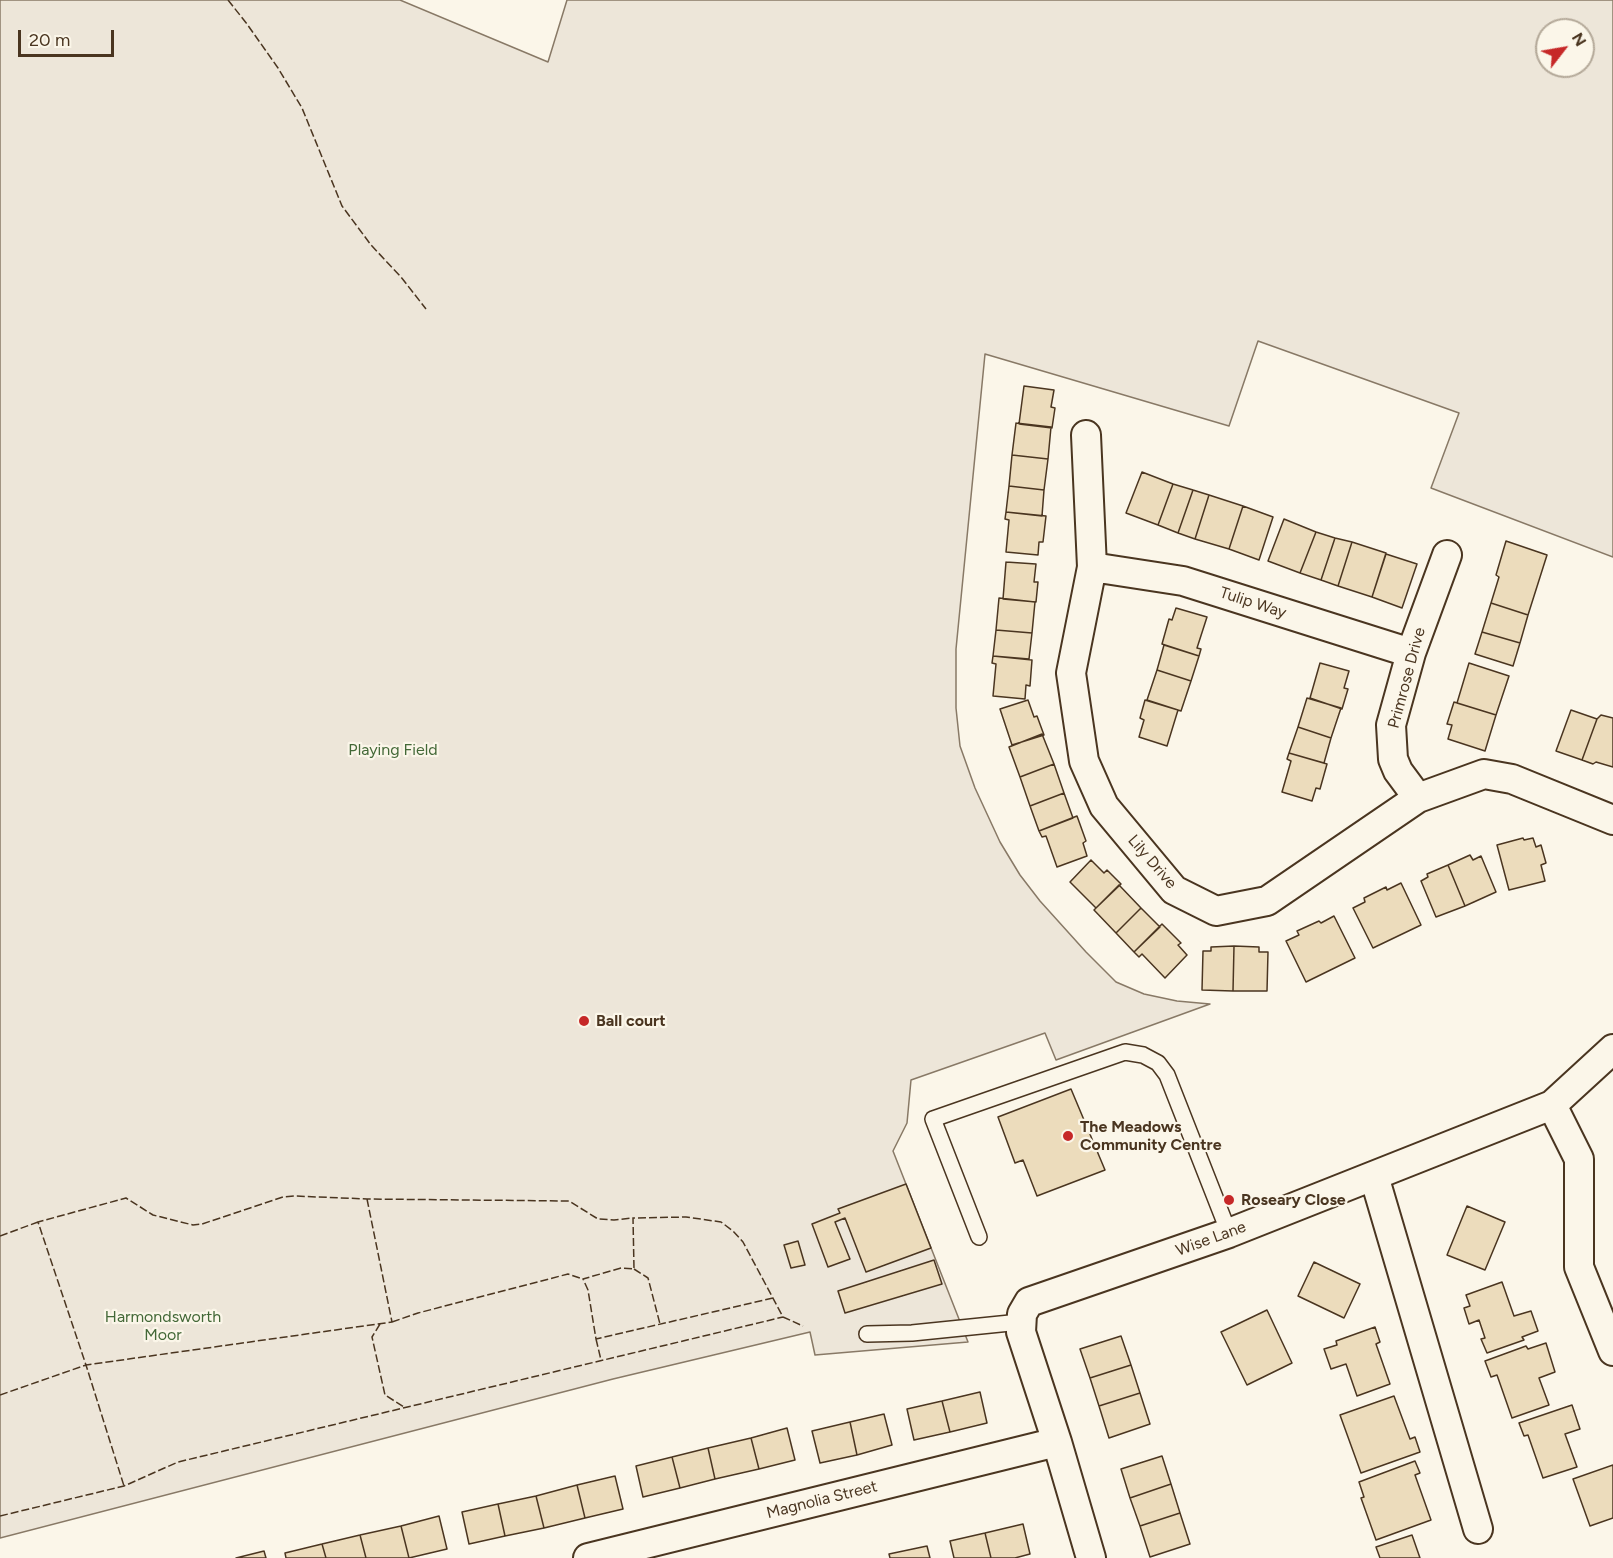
<!DOCTYPE html>
<html>
<head>
<meta charset="utf-8">
<style>
	body { margin:0 }
	#map { position:relative; width:1613px; height:1558px; overflow:hidden; background:#fbf6e9; font-family:Figtree,sans-serif }
	canvas { display:block }
	.north { position:absolute; left:1535px; top:18px; width:60px; height:60px; box-sizing:border-box; background:#fbf6e9; border:2px solid #b4a999; border-radius:50%; rotate:59deg; font-size:16px; font-weight:700; line-height:24px; text-align:center; color:#4a3520 }
	.north::after { content:''; display:block; margin:auto; width:21px; height:27px; background:#c62828; clip-path:polygon(50% 0,100% 100%,50% 72%,0 100%) }
	.scale { position:absolute; left:18px; top:30px; width:96px; height:27px; box-sizing:border-box; border:3px solid #4a3520; border-top:0; padding-left:8px; font-size:18px; line-height:21px; white-space:nowrap; color:#4a3520; -webkit-text-stroke:4px #fbf6e9; paint-order:stroke }
</style>
</head>
<body>
<div id="map">
<canvas width="1613" height="1558"></canvas>
<div class="north">N</div>
<div class="scale">20 m</div>
</div>
<script>
const ctx = document.querySelector('canvas').getContext('2d');
ctx.lineJoin = 'round';
function fillPath(path, color) { ctx.fillStyle = color; ctx.fill(path, 'evenodd'); }
const toPath = rows => new Path2D(rows.map(r => 'M' + r).join(''));
function strokePath(path, color, width, dash) { ctx.strokeStyle = color; ctx.lineWidth = width; ctx.lineCap = dash ? 'butt' : 'round'; ctx.setLineDash(dash || []); ctx.stroke(path); }
function write(font, color, halo, rows, align = 'center') {
  ctx.font = font + ' Figtree,sans-serif'; ctx.lineWidth = 4.5; ctx.setLineDash([]); ctx.textBaseline = 'middle'; ctx.strokeStyle = halo; ctx.fillStyle = color; for (const [text, x, y, turn = 0] of rows) {
    ctx.save(); ctx.translate(x, y); ctx.rotate((+turn || 0) * Math.PI / 180); ctx.textAlign = isNaN(turn) ? turn : align; if (halo) ctx.strokeText(text, 0, 0); ctx.fillText(text, 0, 0); ctx.restore();
  }
}
const green = toPath([
	[0,0,400,0,548,62,567,0,1613,0,1613,557,1431,488,1459,413,1258,341,1229,426,985,354,956,649,956,708,960,746,975,788,1000,842,1020,875,1040,901,1086,952,1116,982,1144,994,1177,1001,1210,1004,1056,1060,1045,1033,911,1080,907,1123,893,1151,968,1342,815,1355,810,1332,613,1379,0,1538,0,0],
	[1547,30,1583,30,1583,66,1547,66,1547,30]
]);
const building = toPath([
	[1024,386,1054,390,1051,407,1055,408,1052,428,1019,424,1024,386],
	[1016,423,1051,427,1048,459,1012,455,1016,423],
	[1012,455,1048,459,1044,490,1009,486,1012,455],
	[1142,472,1173,484,1158,525,1126,513,1142,472],
	[1173,484,1193,490,1178,533,1158,525,1173,484],
	[1009,486,1044,490,1042,516,1006,512,1009,486],
	[1193,490,1209,495,1195,539,1178,533,1193,490],
	[1209,495,1243,506,1229,549,1195,539,1209,495],
	[1243,506,1273,517,1259,560,1229,549,1243,506],
	[1006,512,1046,516,1043,542,1039,542,1038,555,1006,552,1009,520,1005,519,1006,512],
	[1284,519,1316,532,1300,573,1268,561,1284,519],
	[1316,532,1335,538,1321,580,1300,573,1316,532],
	[1335,538,1352,542,1338,586,1321,580,1335,538],
	[1506,541,1547,555,1528,615,1491,603,1499,577,1496,575,1506,541],
	[1352,542,1386,553,1372,597,1338,586,1352,542],
	[1386,554,1417,564,1402,608,1372,597,1386,554],
	[1006,562,1036,564,1034,582,1038,582,1036,602,1003,599,1006,562],
	[999,598,1035,602,1032,633,996,630,999,598],
	[1491,603,1528,615,1520,643,1482,632,1491,603],
	[1176,608,1207,617,1197,648,1201,649,1199,656,1162,644,1169,619,1172,620,1176,608],
	[996,630,1032,633,1029,659,993,656,996,630],
	[1482,632,1520,643,1513,666,1475,654,1482,632],
	[1164,645,1199,656,1191,681,1157,670,1164,645],
	[993,656,1032,660,1030,686,1026,685,1025,699,993,696,996,664,992,663,993,656],
	[1320,663,1349,671,1344,688,1348,689,1342,709,1310,698,1320,663],
	[1469,663,1509,676,1496,715,1457,703,1469,663],
	[1157,670,1191,681,1181,711,1147,700,1157,670],
	[1307,698,1341,708,1331,738,1298,727,1307,698],
	[1028,700,1034,717,1037,716,1044,735,1012,745,1000,709,1028,700],
	[1145,700,1178,710,1167,746,1139,737,1144,720,1140,718,1145,700],
	[1454,702,1496,715,1485,751,1448,739,1452,725,1447,724,1454,702],
	[1571,710,1597,719,1582,760,1556,751,1571,710],
	[1601,715,1613,718,1613,767,1596,762,1593,764,1582,760,1597,719,1601,715],
	[1298,727,1331,738,1324,763,1289,753,1298,727],
	[1042,734,1054,764,1020,777,1009,747,1042,734],
	[1289,753,1327,764,1320,789,1316,788,1312,801,1282,792,1291,761,1287,759,1289,753],
	[1054,764,1064,793,1030,806,1020,777,1054,764],
	[1064,793,1073,818,1039,831,1030,806,1064,793],
	[1077,816,1086,841,1083,843,1087,856,1057,867,1046,836,1042,837,1039,831,1077,816],
	[1523,838,1524,840,1533,838,1536,847,1541,845,1546,863,1541,865,1545,881,1509,890,1497,845,1523,838],
	[1470,855,1473,860,1481,856,1496,892,1465,906,1448,865,1470,855],
	[1091,860,1104,873,1107,870,1121,884,1096,908,1070,882,1091,860],
	[1448,865,1465,906,1436,917,1421,881,1428,877,1427,874,1448,865],
	[1401,883,1421,925,1373,948,1353,908,1365,902,1364,898,1386,887,1387,890,1401,883],
	[1119,885,1141,908,1116,933,1094,910,1119,885],
	[1141,908,1160,927,1134,952,1116,933,1141,908],
	[1334,916,1355,958,1306,982,1286,941,1299,935,1297,931,1319,921,1321,923,1334,916],
	[1162,924,1181,943,1178,945,1187,955,1165,978,1142,954,1139,957,1134,952,1162,924],
	[1234,946,1233,991,1202,990,1203,951,1211,951,1211,947,1234,946],
	[1234,946,1259,947,1259,952,1268,952,1267,991,1233,991,1234,946],
	[1071,1089,1105,1170,1037,1196,1023,1160,1015,1163,998,1117,1071,1089],
	[906,1184,931,1248,866,1272,845,1218,835,1222,850,1259,828,1267,812,1224,840,1213,838,1209,906,1184],
	[1467,1206,1505,1222,1485,1270,1447,1255,1467,1206],
	[798,1241,805,1265,791,1268,784,1245,798,1241],
	[934,1260,942,1284,845,1313,838,1291,934,1260],
	[1314,1262,1360,1284,1344,1318,1298,1296,1314,1262],
	[1502,1282,1514,1316,1531,1311,1538,1331,1522,1337,1524,1340,1487,1353,1481,1339,1485,1338,1479,1320,1469,1324,1464,1308,1470,1306,1466,1295,1502,1282],
	[1267,1310,1292,1363,1247,1385,1221,1332,1267,1310],
	[1375,1327,1380,1342,1376,1344,1390,1384,1357,1396,1346,1364,1331,1369,1324,1349,1337,1345,1336,1341,1375,1327],
	[1121,1336,1131,1365,1090,1378,1080,1349,1121,1336],
	[1546,1343,1555,1372,1539,1378,1549,1405,1512,1418,1497,1375,1491,1377,1485,1361,1526,1346,1528,1349,1546,1343],
	[1131,1365,1140,1393,1099,1406,1090,1378,1131,1365],
	[980,1392,987,1423,950,1432,942,1401,980,1392],
	[1140,1393,1150,1424,1109,1438,1099,1406,1140,1393],
	[1394,1396,1410,1439,1415,1437,1420,1452,1361,1473,1340,1415,1394,1396],
	[942,1401,950,1432,914,1440,907,1409,942,1401],
	[1572,1405,1580,1429,1565,1434,1577,1467,1543,1478,1528,1435,1524,1436,1519,1423,1572,1405],
	[884,1414,892,1445,857,1455,850,1422,884,1414],
	[850,1422,857,1455,820,1463,812,1431,850,1422],
	[787,1428,795,1460,759,1469,751,1438,787,1428],
	[751,1438,759,1469,715,1479,708,1448,751,1438],
	[708,1448,715,1479,680,1488,672,1457,708,1448],
	[1162,1456,1171,1484,1130,1498,1121,1469,1162,1456],
	[672,1457,680,1488,643,1497,636,1466,672,1457],
	[1415,1461,1420,1473,1415,1475,1431,1520,1376,1540,1361,1498,1364,1497,1359,1482,1415,1461],
	[1613,1465,1613,1518,1590,1526,1573,1479,1613,1465],
	[615,1476,623,1509,585,1518,577,1485,615,1476],
	[1171,1484,1180,1513,1140,1526,1130,1498,1171,1484],
	[577,1485,585,1518,544,1528,536,1496,577,1485],
	[536,1496,544,1528,505,1536,498,1504,536,1496],
	[498,1504,505,1536,469,1544,462,1512,498,1504],
	[1180,1513,1190,1544,1150,1557,1140,1526,1180,1513],
	[439,1516,447,1549,409,1558,401,1526,439,1516],
	[1023,1524,1030,1554,1015,1558,991,1558,985,1533,1023,1524],
	[401,1526,409,1558,366,1558,360,1535,401,1526],
	[985,1533,991,1558,954,1558,950,1541,985,1533],
	[360,1535,366,1558,326,1558,322,1544,360,1535],
	[1412,1535,1420,1558,1380,1558,1376,1547,1412,1535],
	[322,1544,326,1558,286,1558,285,1553,322,1544],
	[927,1546,930,1558,890,1558,889,1554,927,1546],
	[264,1551,266,1558,236,1558,264,1551]
]);
const lane = toPath([
	[979,1237,933,1119,1125,1052,1143,1055,1158,1063,1167,1075,1229,1233],
	[867,1334,912,1333,1020,1322]
]);
const street = toPath([
	[1086,435,1092,567,1071,673,1084,761,1104,806,1174,890,1216,911,1267,901,1418,798,1484,774,1512,779,1613,820],
	[1092,567,1183,581,1411,653],
	[1418,798,1398,771,1393,759,1391,725,1411,653,1447,555],
	[1552,1105,1579,1159,1579,1267,1613,1351],
	[1374,1176,1478,1529],
	[588,1558,1057,1442],
	[1091,1558,1057,1442,1021,1332,1022,1314,1029,1302,1229,1233,1552,1105,1613,1049]
]);
const fence = toPath([
	[228,0,247,24,278,68,302,108,342,206,371,245,401,277,426,309],
	[367,1199,392,1322,86,1365,38,1222,126,1198,153,1215,193,1225,202,1224,283,1197,294,1196,367,1199,569,1201,598,1219,614,1220,633,1218],
	[0,1236,38,1222],
	[634,1269,648,1278,660,1324],
	[773,1298,596,1339,588,1290,583,1279,621,1268,634,1269,633,1218,686,1217,721,1222,733,1231,743,1242,783,1317,803,1326],
	[392,1322,418,1313,568,1274,583,1279],
	[380,1324,372,1337,385,1395,404,1407],
	[596,1339,601,1360],
	[0,1395,86,1365,124,1486],
	[0,1516,124,1486,178,1462,783,1317]
]);
const markers = [
	[584,1021,6,"#c62828"],
	[1068,1136,6,"#c62828"],
	[1229,1200,6,"#c62828"]
];
const streetNames = [
	["Tulip Way",1253,603,18],
	["Primrose Drive",1407,678,-75],
	["Lily Drive",1152,862,49],
	["Wise Lane",1211,1239,-20],
	["Magnolia Street",822,1500,-14]
];
const parkNames = [
	["Playing Field",393,750],
	["Harmondsworth",163,1317],
	["Moor",163,1335]
];
const poiNames = [
	["Ball court",596,1021],
	["The Meadows",1080,1127],
	["Community Centre",1080,1145],
	["Roseary Close",1241,1200]
];
fillPath(green, '#ede6d9');
strokePath(green, '#887966', 1.5);
fillPath(building, '#ecdcbc');
strokePath(building, '#4a3520', 1.5);
strokePath(lane, '#4a3520', 18);
strokePath(street, '#4a3520', 32);
strokePath(lane, '#fbf6e9', 15);
strokePath(street, '#fbf6e9', 28);
strokePath(fence, '#4a3520', 1.5, [8, 3]);
for (const [x, y, r, color] of markers) { const dot = new Path2D(); dot.arc(x, y, r, 0, 2 * Math.PI); ctx.fillStyle = color; ctx.fill(dot); strokePath(dot, '#fbf6e9', 2); }
write('16px', '#4a3520', '#fbf6e9', streetNames);
write('16px', '#436837', '#fbf6e9', parkNames);
write('bold 16px', '#4a3520', '#fbf6e9', poiNames, 'left');
</script>
</body>
</html>
